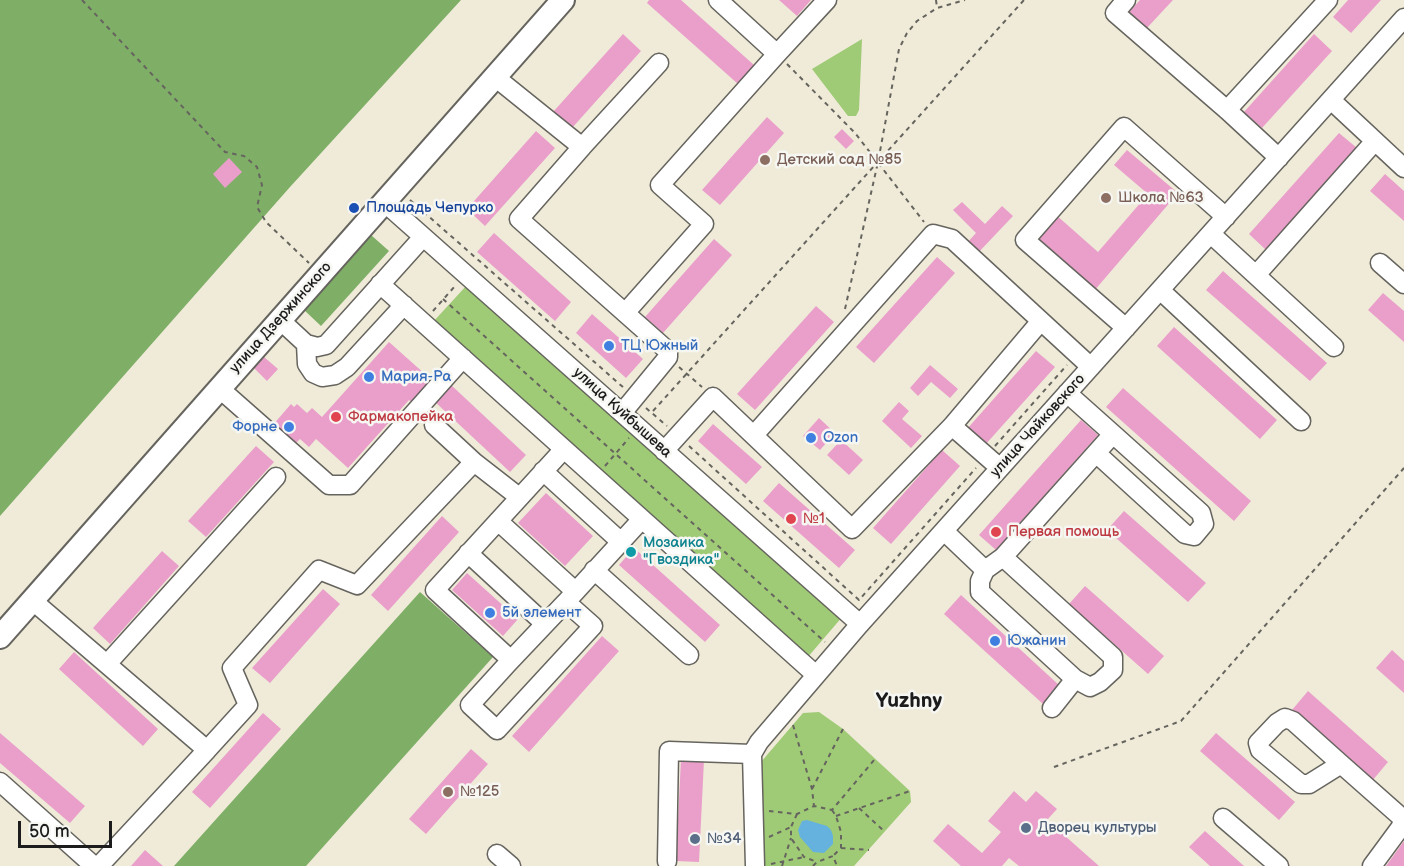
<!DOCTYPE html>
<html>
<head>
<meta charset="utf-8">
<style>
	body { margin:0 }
	#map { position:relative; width:1404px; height:866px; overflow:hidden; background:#efebd8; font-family:"Balsamiq Sans",sans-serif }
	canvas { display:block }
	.scale { position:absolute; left:18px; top:821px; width:94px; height:27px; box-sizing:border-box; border:3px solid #1c1c1c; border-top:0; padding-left:8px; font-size:18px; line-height:21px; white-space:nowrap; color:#1c1c1c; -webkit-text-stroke:4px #f6f6f2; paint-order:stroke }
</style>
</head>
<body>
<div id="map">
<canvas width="1404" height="866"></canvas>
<div class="scale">50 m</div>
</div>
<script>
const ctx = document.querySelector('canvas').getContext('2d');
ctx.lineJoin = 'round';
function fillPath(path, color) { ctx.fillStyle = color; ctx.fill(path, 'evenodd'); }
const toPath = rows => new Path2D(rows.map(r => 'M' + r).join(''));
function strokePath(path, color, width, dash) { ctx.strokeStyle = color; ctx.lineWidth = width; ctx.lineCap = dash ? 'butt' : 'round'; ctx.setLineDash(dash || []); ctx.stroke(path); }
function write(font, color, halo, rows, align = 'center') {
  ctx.font = font + ' "Balsamiq Sans",sans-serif'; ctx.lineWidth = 5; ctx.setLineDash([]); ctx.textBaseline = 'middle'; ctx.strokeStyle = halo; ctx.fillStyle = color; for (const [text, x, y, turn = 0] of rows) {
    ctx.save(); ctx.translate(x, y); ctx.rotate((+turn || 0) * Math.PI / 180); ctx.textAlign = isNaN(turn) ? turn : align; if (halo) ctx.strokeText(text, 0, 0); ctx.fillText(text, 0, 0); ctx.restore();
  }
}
const green = toPath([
	[862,39,859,110,856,116,848,116,812,69],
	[467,285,843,616,807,658,433,322],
	[819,712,843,729,910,791,911,802,854,866,764,866,761,762,803,713]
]);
const forest = toPath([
	[0,0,461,0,290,187,0,516],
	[371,235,389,251,321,326,303,309],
	[420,592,493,657,306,866,174,866]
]);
const water = toPath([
	[807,820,827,826,831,830,833,836,833,844,824,853,813,852,800,837,798,830,802,821]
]);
const building = toPath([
	[649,0,681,0,754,65,738,84,647,3],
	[779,0,811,0,797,16],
	[1140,0,1173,0,1146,29,1128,13],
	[1348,0,1381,0,1351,33,1333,17],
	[623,34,641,51,572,128,553,112],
	[1314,34,1332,51,1262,128,1244,112],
	[767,117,784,133,720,205,702,190],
	[842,129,854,141,846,149,834,137],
	[536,131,555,148,485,226,467,209],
	[1339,133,1357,148,1266,250,1249,234],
	[1127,150,1178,193,1094,291,1033,239,1055,214,1098,252,1148,194,1114,165],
	[229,158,242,172,225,188,213,174],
	[1385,174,1404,191,1404,221,1370,191],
	[962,202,985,224,1002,206,1013,216,977,254,966,244,976,233,953,210],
	[494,233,571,302,555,321,477,252],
	[714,239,732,255,663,333,645,317],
	[937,257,955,273,874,363,856,347],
	[1223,271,1327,363,1310,381,1206,290],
	[1383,293,1404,311,1404,342,1368,310],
	[816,306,834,322,755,410,737,394],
	[592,314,643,359,626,378,576,333],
	[1174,327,1277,420,1260,439,1157,346],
	[389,342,435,383,415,405,409,400,348,468,316,439,309,447,300,439,294,445,272,426,291,404,294,407,297,404,307,413,312,408,322,417],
	[1036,351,1055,367,985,445,967,429],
	[264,357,278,369,267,381,254,368],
	[930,365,958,389,950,398,931,382,918,396,910,388],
	[450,384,526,455,510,472,434,401],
	[1123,388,1251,501,1234,521,1106,407],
	[899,402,909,411,902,419,922,436,911,448,882,421],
	[819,418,835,433,820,450,803,436],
	[1081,420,1098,435,996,550,979,535],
	[713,424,762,467,746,484,698,441],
	[841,440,863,460,849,475,827,455],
	[256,446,274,462,206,537,188,521],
	[942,450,960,466,891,544,873,528],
	[779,483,855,550,839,568,763,501],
	[546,493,593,536,565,566,518,523],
	[1124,511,1206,583,1188,602,1107,530],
	[442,516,459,532,388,611,371,595],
	[634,548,720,625,705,642,619,565],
	[162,551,179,566,110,644,93,628],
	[467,573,518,619,503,636,452,590],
	[1085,586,1164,656,1148,674,1069,604],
	[323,589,340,604,270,683,252,668],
	[961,595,1060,686,1043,704,944,614],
	[602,636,619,651,529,752,512,736],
	[1392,650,1404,661,1404,693,1376,668],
	[74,652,158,729,143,746,59,669],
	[1308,691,1388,762,1372,781,1292,710],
	[263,713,281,729,210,808,192,792],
	[0,733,85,806,70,823,0,763],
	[1216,733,1295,802,1279,820,1200,751],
	[471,749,488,764,426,834,409,819],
	[681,759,704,760,699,862,676,861],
	[1014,791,1026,802,1036,791,1057,809,1047,820,1099,866,1019,866,1009,858,1002,866,961,866,933,841,948,824,982,853,1001,832,988,821],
	[1205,831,1244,866,1210,866,1189,847],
	[1404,841,1404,866,1386,866],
	[145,850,163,866,131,866]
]);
const path = toPath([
	[82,0,225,152,244,156,257,167,262,185,257,207,266,222,309,263],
	[936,0,937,8],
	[787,64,855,133,924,222],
	[410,200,624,388],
	[443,299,825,642],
	[845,309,878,162,899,49,907,33,917,21,937,8,965,0],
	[433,311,455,286],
	[679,367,702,387],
	[646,408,667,426],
	[653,411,1024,0],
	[689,446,859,600,976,468],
	[995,446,1067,365],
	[605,466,629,438],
	[793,725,812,789,814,806],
	[1054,767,1181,721,1404,468],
	[812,789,843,729],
	[859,808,885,832],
	[832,810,836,816,841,832,841,848,833,856],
	[769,811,797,814,814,806,832,810,875,759],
	[797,814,791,827,791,838,804,857,817,862],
	[836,816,910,791],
	[769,837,791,827],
	[841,848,869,850],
	[771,864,804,857],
	[782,866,791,838],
	[813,866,817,862,833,856,837,866]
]);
const minor = toPath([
	[718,0,777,54],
	[1126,0,1115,13,1227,110,1279,158],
	[495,77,582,147],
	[1331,100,1404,168],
	[1227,110,1328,0],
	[384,202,860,624],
	[1211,234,1334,347],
	[1380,263,1404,284],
	[1256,275,1375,141],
	[380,284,816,675],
	[1160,290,1301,421],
	[625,313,704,224,660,185,777,54,827,0],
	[279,319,306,344,317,347,326,345,423,237],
	[1126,328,1025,240,1124,127,1226,217],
	[306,344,307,364,313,373,322,377,335,375,347,367,404,305],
	[219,388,329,485,350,485,463,358],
	[622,413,668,357,668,351,519,219,582,147,659,63],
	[434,425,474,462],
	[952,426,1000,468],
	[754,435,933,234,952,239,1091,367],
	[564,449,435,590,511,660,470,705,497,730,593,626,566,602,642,519],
	[664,451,713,397,852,529,952,426,1040,322],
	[1096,453,1185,534,1194,536,1204,524,1201,513,1113,434],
	[543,471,621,542],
	[498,521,575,591],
	[944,531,985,570,980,581,980,592,1075,679,1090,687,1100,682,1113,670,1113,657,1003,557,985,570],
	[468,553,545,624],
	[1003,557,1113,434,1067,393],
	[594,570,689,655],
	[33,601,207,750,248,705,232,668,319,570,357,585,474,462,519,497],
	[511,660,566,602],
	[107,664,276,477],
	[1052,708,1075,679],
	[1341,764,1309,784,1301,784,1260,750,1258,743,1277,723,1285,718,1293,721,1341,764,1401,817,1403,822,1400,828,1372,866],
	[0,782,94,866],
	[1223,818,1279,866],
	[497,854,511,866],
	[667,861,669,751,752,754],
	[99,866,207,750],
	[755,866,752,754,759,742,860,624,1404,18]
]);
const major = toPath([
	[0,637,563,0]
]);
const markers = [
	[765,160,6,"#8d6e63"],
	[1106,198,6,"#8d6e63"],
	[354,208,6,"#1a4fb4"],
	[609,346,6,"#3f7fe0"],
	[369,377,6,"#3f7fe0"],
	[336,417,6,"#e0444e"],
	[289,427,6,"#3f7fe0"],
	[811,438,6,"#3f7fe0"],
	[791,519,6,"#e0444e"],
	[996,532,6,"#e0444e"],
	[631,552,6,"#0f9aa8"],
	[490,613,6,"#3f7fe0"],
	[995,641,6,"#3f7fe0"],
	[448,792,6,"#8d6e63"],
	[1026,828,6,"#5c6f8a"],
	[695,839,6,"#5c6f8a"]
];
const educationNames = [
	["Детский сад №85",777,160],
	["Школа №63",1118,198],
	["№125",460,792]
];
const transitNames = [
	["Площадь Чепурко",366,208]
];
const streetNames = [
	["улица Дзержинского",281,318,-48],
	["улица Куйбышева",622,413,42],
	["улица Чайковского",1038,426,-48]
];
const shopNames = [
	["ТЦ Южный",621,346],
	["Мария-Ра",381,377],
	["Форне",277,427,"right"],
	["Ozon",823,438],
	["5й элемент",502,613],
	["Южанин",1007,641]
];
const healthNames = [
	["Фармакопейка",348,417],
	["№1",803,519],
	["Первая помощь",1008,532]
];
const cultureNames = [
	["Мозаика",643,543],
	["\"Гвоздика\"",643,560]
];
const serviceNames = [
	["Дворец культуры",1038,828],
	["№34",707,839]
];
const districtNames = [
	["Yuzhny",909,702]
];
fillPath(green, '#9fca76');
fillPath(forest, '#7fae67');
fillPath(water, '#65b2df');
fillPath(building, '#e99fca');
strokePath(minor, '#66645e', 21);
strokePath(major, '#66645e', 26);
strokePath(path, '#66645e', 2, [4.5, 4.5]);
strokePath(minor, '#fff', 18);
strokePath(major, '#fff', 22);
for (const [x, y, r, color] of markers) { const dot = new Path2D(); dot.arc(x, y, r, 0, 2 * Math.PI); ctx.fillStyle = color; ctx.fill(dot); strokePath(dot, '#f6f6f2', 2); }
write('15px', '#785e54', '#f6f6f2', educationNames, 'left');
write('15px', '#164399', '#f6f6f2', transitNames, 'left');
write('15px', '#1c1c1c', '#f6f6f2', streetNames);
write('15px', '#366cbe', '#f6f6f2', shopNames, 'left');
write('15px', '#be3a42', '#f6f6f2', healthNames, 'left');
write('15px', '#0d838f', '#f6f6f2', cultureNames, 'left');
write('15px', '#4e5e75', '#f6f6f2', serviceNames, 'left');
write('bold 21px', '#1c1c1c', '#f6f6f2', districtNames);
</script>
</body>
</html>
